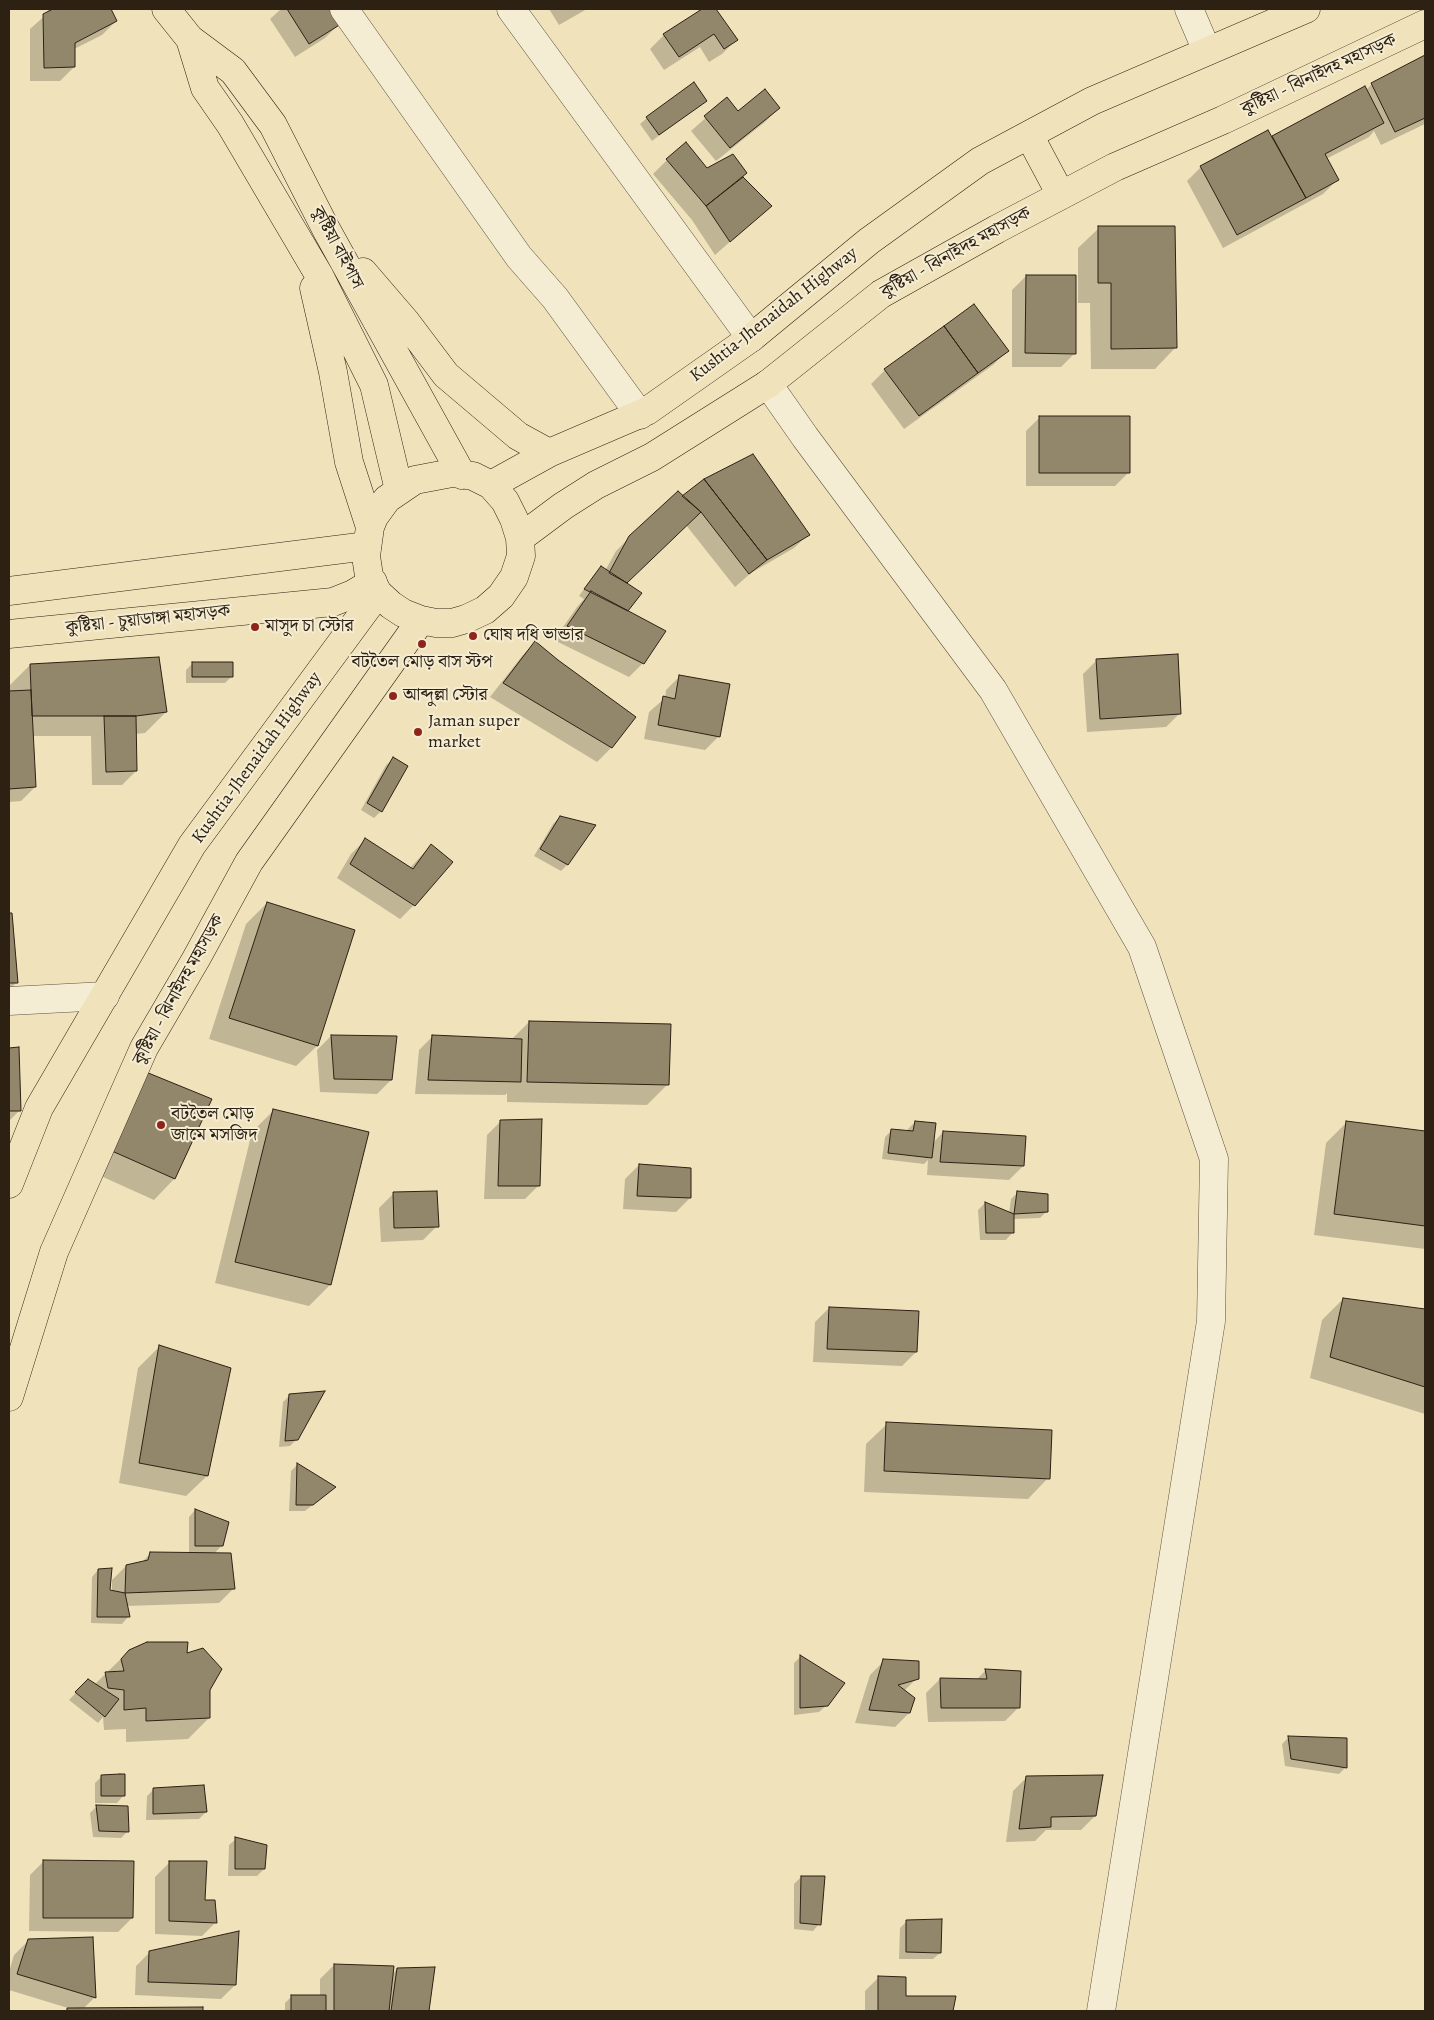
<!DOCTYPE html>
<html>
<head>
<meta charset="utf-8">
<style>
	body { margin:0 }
	#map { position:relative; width:1434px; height:2020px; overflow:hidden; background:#f0e3bb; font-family:Alegreya,serif }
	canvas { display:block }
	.frame { position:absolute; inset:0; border:10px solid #2d2114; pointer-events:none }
</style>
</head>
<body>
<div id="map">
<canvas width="1434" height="2020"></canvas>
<div class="frame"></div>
</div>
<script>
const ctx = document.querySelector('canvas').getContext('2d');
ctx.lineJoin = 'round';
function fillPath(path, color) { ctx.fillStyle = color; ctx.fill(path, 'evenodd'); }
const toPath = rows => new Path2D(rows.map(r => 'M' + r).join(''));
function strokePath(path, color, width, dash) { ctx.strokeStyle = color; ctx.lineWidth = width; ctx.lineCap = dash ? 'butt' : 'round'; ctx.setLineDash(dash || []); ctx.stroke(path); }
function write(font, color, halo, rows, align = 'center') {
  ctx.font = font + ' Alegreya,"Noto Serif Bengali",serif'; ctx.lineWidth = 4; ctx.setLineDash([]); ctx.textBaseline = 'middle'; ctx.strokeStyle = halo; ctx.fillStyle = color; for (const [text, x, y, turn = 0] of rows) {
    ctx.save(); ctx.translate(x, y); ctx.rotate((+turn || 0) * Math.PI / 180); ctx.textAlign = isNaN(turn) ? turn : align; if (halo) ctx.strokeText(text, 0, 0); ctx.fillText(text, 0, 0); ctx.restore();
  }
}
const shadow = toPath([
	[47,9,109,9,116,21,102,35,74,49,74,67,60,81,30,81,30,29,49,12],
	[281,9,329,9,339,24,325,38,295,57,270,19],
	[549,9,587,9,559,25],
	[704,9,715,9,736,40,722,54,709,62,700,47,664,70,650,49,664,35],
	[1425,57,1425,124,1381,145,1374,131,1369,137,1326,159,1337,180,1323,194,1223,248,1187,181,1201,167,1272,138,1365,88,1366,90,1372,84],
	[727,99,738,113,779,108,765,122,716,161,691,131],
	[705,100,652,141,640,124,647,118],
	[667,160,741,177,770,206,715,255,692,220,653,174],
	[1099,228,1175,348,1155,369,1091,369,1090,303,1078,303,1078,248],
	[1026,276,1075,353,1061,367,1012,367,1012,290],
	[974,305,1007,351,993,365,904,429,871,384,885,370],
	[1040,417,1129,472,1115,486,1026,486,1026,431],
	[682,497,808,535,794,548,751,573,735,587,686,525,625,584,626,611,643,663,629,677,554,640,577,607,584,599,579,596,594,575,601,568,605,571,616,551,630,537],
	[535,642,557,661,634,717,611,748,597,762,490,697,522,656],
	[1097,660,1180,713,1166,727,1087,732,1083,674],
	[192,664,232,676,225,683,186,683,186,670],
	[30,665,166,712,145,733,135,734,136,771,122,785,92,785,91,736,32,736,35,787,21,801,9,802,9,686],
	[680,676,719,736,705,750,644,739,649,712,665,698,666,690],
	[393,759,381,811,374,818,361,810,386,765],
	[560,817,594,825,567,865,561,871,534,856,553,824],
	[365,840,410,868,431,845,414,905,400,919,337,878,351,854],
	[267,903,354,931,317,1046,296,1066,209,1039,246,924],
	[9,915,11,915,17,982,9,990],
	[529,1022,668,1084,647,1105,507,1102,507,1093,505,1095,415,1094,419,1050,433,1036,511,1040],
	[331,1036,391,1080,377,1094,320,1092,317,1050],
	[18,1048,20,1110,9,1121,9,1049],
	[121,1093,210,1100,174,1179,154,1200,92,1172],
	[273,1111,330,1285,309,1306,215,1283,252,1132],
	[501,1121,539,1185,525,1199,484,1199,487,1135],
	[915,1122,933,1143,943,1132,1023,1166,1009,1180,927,1175,928,1160,924,1164,882,1159,885,1137,892,1130,908,1132,908,1129],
	[1347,1122,1425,1132,1425,1249,1314,1235,1326,1143],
	[639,1165,690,1198,676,1212,623,1209,625,1179],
	[1018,1192,1047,1211,1040,1218,1013,1219,1012,1233,1006,1240,980,1240,978,1210,985,1203,1009,1213,1011,1199],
	[393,1194,437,1226,423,1240,381,1242,379,1208],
	[1343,1299,1425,1311,1425,1414,1310,1378,1322,1320],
	[829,1308,916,1352,902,1366,813,1362,815,1322],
	[159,1347,207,1476,186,1496,119,1483,138,1368],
	[290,1395,297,1439,290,1446,279,1447,283,1402],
	[887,1424,1048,1478,1028,1499,864,1492,866,1444],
	[297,1465,334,1488,305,1511,289,1511,291,1471],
	[195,1510,222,1545,214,1554,233,1589,219,1603,126,1606,128,1617,122,1624,91,1623,92,1577,98,1570,109,1591,112,1592,112,1580,126,1566,141,1563,151,1553,189,1554,189,1517],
	[129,1651,186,1654,208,1690,209,1718,188,1739,126,1742,126,1729,104,1730,103,1717,98,1723,69,1700,88,1680,95,1684],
	[800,1657,827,1705,819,1712,794,1715,794,1663],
	[884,1661,917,1678,904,1691,909,1713,895,1727,855,1723,870,1675],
	[985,1671,1019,1672,1019,1707,1005,1721,928,1722,926,1693,940,1679,976,1680],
	[1288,1738,1346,1739,1346,1767,1339,1774,1285,1766,1282,1744],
	[101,1777,123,1796,117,1803,95,1803,95,1783],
	[1027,1777,1095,1816,1081,1830,1046,1830,1035,1841,1006,1842,1013,1791],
	[154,1789,206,1812,199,1819,146,1820,147,1796],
	[97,1806,128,1831,121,1838,93,1837,90,1813],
	[236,1839,264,1869,257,1876,228,1876,229,1845],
	[44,1861,132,1918,118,1932,29,1931,30,1875],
	[169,1863,216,1922,202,1936,155,1934,155,1877],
	[801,1877,819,1924,813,1931,794,1929,794,1884],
	[907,1921,940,1953,933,1959,899,1959,900,1928],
	[92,1938,94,1998,83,2009,202,2008,202,2011,65,2011,68,2008,9,1990,9,1972,14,1955,28,1941],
	[150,1952,235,1985,221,1999,135,1995,136,1966],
	[334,1965,392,1975,397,1969,434,1968,428,2011,285,2011,285,2003,292,1996,320,1996,320,1979],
	[879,1977,904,1998,954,1998,952,2011,865,2011,865,1991]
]);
const building = toPath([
	[53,9,111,9,117,21,75,43,75,67,44,68,43,14,53,9],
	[287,9,331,9,341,24,309,44,287,9],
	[702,9,716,9,738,40,724,49,714,34,679,57,663,34,702,9],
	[1425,55,1425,118,1395,132,1371,83,1425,55],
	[694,82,707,101,659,135,646,117,694,82],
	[1365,86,1384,123,1325,154,1339,180,1306,198,1272,136,1365,86],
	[765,89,780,108,730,148,704,116,727,97,738,111,765,89],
	[1268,130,1306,198,1237,235,1200,166,1268,130],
	[686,142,707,168,733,154,747,173,706,206,666,159,686,142],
	[743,177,772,206,730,242,706,206,743,177],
	[1098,226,1175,226,1177,348,1111,349,1111,283,1098,283,1098,226],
	[1026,275,1076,275,1076,354,1025,353,1026,275],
	[974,304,1009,351,978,373,944,326,974,304],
	[944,326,978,373,919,416,884,369,944,326],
	[1039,416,1130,416,1130,473,1039,473,1039,416],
	[753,454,810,535,767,560,704,479,753,454],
	[704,479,767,560,749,574,701,512,682,496,704,479],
	[678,491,701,512,627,583,609,573,629,536,678,491],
	[601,566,642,593,628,611,584,589,601,566],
	[591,591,666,631,644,664,567,626,591,591],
	[535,641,558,660,636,717,612,748,503,683,535,641],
	[1178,654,1181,714,1100,719,1096,659,1178,654],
	[159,657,167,712,136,716,32,716,30,664,159,657],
	[192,662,233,662,233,677,192,677,192,662],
	[679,675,730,684,720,737,658,725,663,696,675,699,679,675],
	[31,690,36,787,9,789,9,691,31,690],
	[104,716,136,716,137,771,106,772,104,716],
	[393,757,408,766,382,812,367,803,393,757],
	[560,816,596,825,568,865,540,849,560,816],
	[365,838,413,869,431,844,453,862,415,906,350,864,365,838],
	[267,902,355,930,318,1046,229,1018,267,902],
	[9,913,12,913,18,983,9,983,9,913],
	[529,1021,671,1024,669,1085,527,1082,529,1021],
	[331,1035,397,1036,392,1080,334,1079,331,1035],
	[432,1035,522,1039,521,1082,428,1080,432,1035],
	[19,1047,21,1111,9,1111,9,1048,19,1047],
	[141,1070,212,1099,175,1179,112,1151,141,1070],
	[273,1109,369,1132,331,1285,235,1262,273,1109],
	[542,1119,540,1186,498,1186,500,1120,542,1119],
	[915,1121,936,1123,932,1158,888,1153,891,1129,913,1131,915,1121],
	[1346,1121,1425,1131,1425,1226,1334,1214,1346,1121],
	[943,1131,1026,1136,1024,1166,940,1162,943,1131],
	[639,1164,691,1168,691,1198,637,1196,639,1164],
	[437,1191,439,1227,394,1228,393,1192,437,1191],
	[1017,1191,1048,1194,1048,1212,1014,1214,1017,1191],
	[985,1202,1014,1214,1014,1233,986,1233,985,1202],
	[1343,1298,1425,1309,1425,1387,1330,1357,1343,1298],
	[829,1307,919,1311,917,1352,827,1349,829,1307],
	[159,1345,231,1368,208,1476,139,1463,159,1345],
	[325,1391,298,1440,285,1441,289,1394,325,1391],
	[886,1422,1052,1430,1050,1479,884,1471,886,1422],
	[297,1463,336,1487,313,1505,296,1505,297,1463],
	[195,1509,229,1522,223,1546,195,1546,195,1509],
	[150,1552,231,1553,235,1589,125,1593,126,1565,148,1560,150,1552],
	[112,1568,110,1590,125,1593,130,1617,97,1617,98,1569,112,1568],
	[147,1642,188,1642,187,1653,203,1648,222,1669,210,1690,210,1718,146,1721,146,1708,124,1710,124,1690,108,1688,105,1672,124,1671,121,1659,129,1650,147,1642],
	[800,1655,845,1683,828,1706,800,1708,800,1655],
	[883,1659,919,1661,919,1679,898,1685,915,1698,910,1713,869,1710,883,1659],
	[985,1669,1021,1671,1020,1708,941,1708,940,1678,987,1679,985,1669],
	[88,1679,119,1699,105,1717,75,1692,88,1679],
	[1288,1736,1347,1738,1347,1768,1291,1759,1288,1736],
	[120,1774,125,1774,125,1796,101,1796,101,1775,120,1774],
	[1103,1775,1096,1816,1051,1817,1051,1827,1019,1829,1026,1776,1103,1775],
	[204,1785,207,1812,153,1814,153,1788,204,1785],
	[96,1805,128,1806,129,1832,99,1831,96,1805],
	[235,1837,267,1845,265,1869,235,1869,235,1837],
	[43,1860,134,1861,133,1918,43,1918,43,1860],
	[169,1861,207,1861,205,1900,215,1900,217,1923,169,1921,169,1861],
	[801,1876,825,1876,821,1925,800,1923,801,1876],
	[942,1919,941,1953,906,1952,906,1920,942,1919],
	[239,1931,236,1985,148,1982,149,1951,239,1931],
	[93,1937,96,1998,17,1974,28,1939,93,1937],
	[334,1964,394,1966,389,2011,334,2011,334,1964],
	[435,1967,429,2011,391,2011,397,1968,435,1967],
	[878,1976,906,1977,906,1996,956,1996,953,2011,878,2011,878,1976],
	[291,1995,326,1995,326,2011,291,2011,291,1995],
	[203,2007,203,2011,67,2011,67,2008,203,2007]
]);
const street = toPath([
	[344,9,519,257,555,298,640,415],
	[511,9,751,338],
	[1189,9,1207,51],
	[768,384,805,437,993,690,1142,947,1214,1159,1211,1321,1101,2011],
	[9,1001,105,996]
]);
const primary = toPath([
	[9,591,367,546],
	[9,634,333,602,353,594,373,582]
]);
const highway = toPath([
	[166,9,190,39,233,71,273,125,326,229,462,475],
	[190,39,205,88,230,124,319,275,374,385,399,490],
	[1029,135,1061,195],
	[363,272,406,322,446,375,518,436,549,453],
	[314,288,333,372,349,462,370,527],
	[452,473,473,476,491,485,505,501,514,519,520,538,521,556,514,577,501,596,485,610,466,619,452,623,436,623,421,620,403,613,391,605,378,593,369,576,366,556,370,527,374,517,387,499,415,480,452,473],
	[491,485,549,453,647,411,751,338,869,241,980,161,1092,101,1306,9],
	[520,538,563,506,596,485,652,457,768,384,881,294,997,229,1115,167,1223,120,1425,24],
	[9,1184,39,1108,192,845,378,593],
	[9,1397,54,1252,144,1048,196,959,249,862,421,620]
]);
const markers = [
	[255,627,5,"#8f2418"],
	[473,636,5,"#8f2418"],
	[422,644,5,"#8f2418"],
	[393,696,5,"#8f2418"],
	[418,732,5,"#8f2418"],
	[161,1125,5,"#8f2418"]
];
const streetNames = [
	["কুষ্টিয়া - ঝিনাইদহ মহাসড়ক",1319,75,-25],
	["কুষ্টিয়া বাইপাস",337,248,62],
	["কুষ্টিয়া - ঝিনাইদহ মহাসড়ক",956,253,-29],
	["Kushtia-Jhenaidah Highway",774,315,-38],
	["কুষ্টিয়া - চুয়াডাঙ্গা মহাসড়ক",148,620,-6],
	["Kushtia-Jhenaidah Highway",257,758,-54],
	["কুষ্টিয়া - ঝিনাইদহ মহাসড়ক",179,990,-61]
];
const poiNames = [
	["মাসুদ চা স্টোর",265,627],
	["ঘোষ দধি ভান্ডার",483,636],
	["বটতৈল মোড় বাস স্টপ",422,663,"center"],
	["আব্দুল্লা স্টোর",403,696],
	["Jaman super",428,722],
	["market",428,743],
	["বটতৈল মোড়",171,1115],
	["জামে মসজিদ",171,1136]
];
fillPath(shadow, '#0003');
fillPath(building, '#92866b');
strokePath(building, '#2d2114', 1);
strokePath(street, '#5e523e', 29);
strokePath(primary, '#2d2114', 29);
strokePath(highway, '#2d2114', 29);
strokePath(street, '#f5edd3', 28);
strokePath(primary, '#f0e3bb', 28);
strokePath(highway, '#f0e3bb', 28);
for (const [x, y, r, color] of markers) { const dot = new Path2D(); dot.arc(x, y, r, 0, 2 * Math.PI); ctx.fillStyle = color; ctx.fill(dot); strokePath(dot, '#f5edd3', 2); }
write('18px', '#2d2114', '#f5edd3', streetNames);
write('18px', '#2d2114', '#f5edd3', poiNames, 'left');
</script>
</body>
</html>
